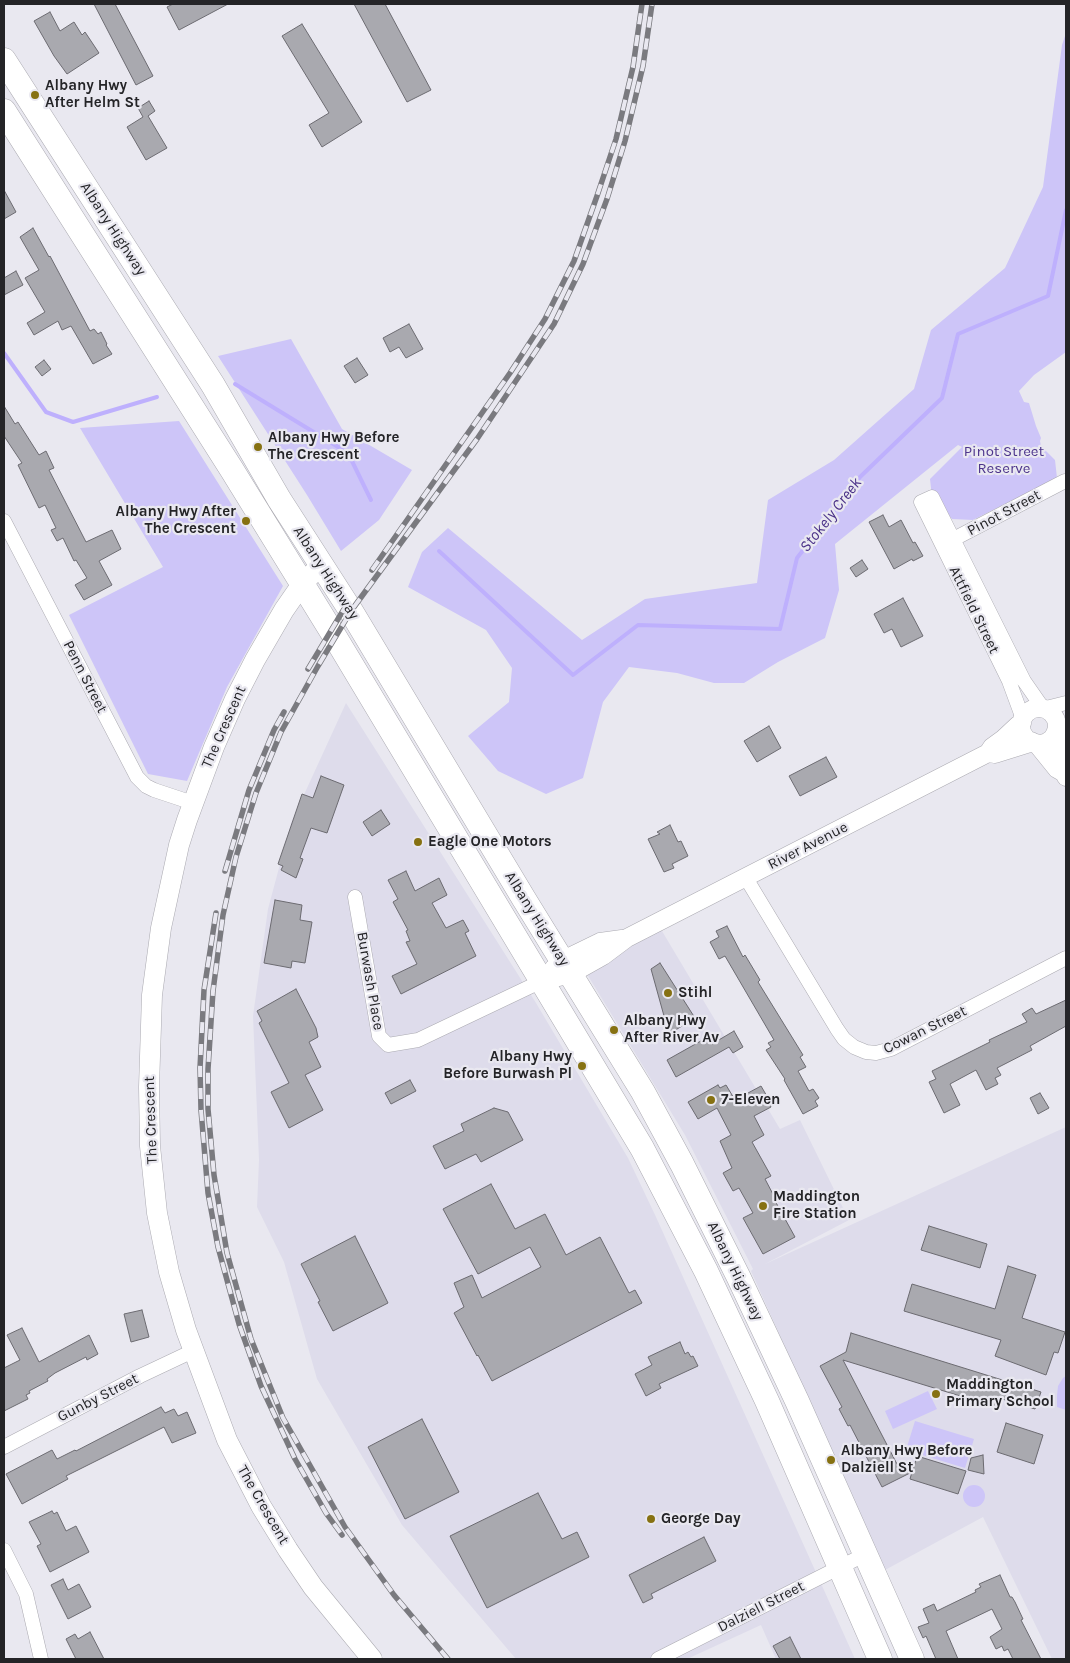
<!DOCTYPE html>
<html>
<head>
<meta charset="utf-8">
<style>
	body { margin:0 }
	#map { position:relative; width:1070px; height:1663px; overflow:hidden; background:#e9e8f0; font-family:Karla,sans-serif }
	canvas { display:block }
	.frame { position:absolute; inset:0; border:5px solid #242427; pointer-events:none }
</style>
</head>
<body>
<div id="map">
<canvas width="1070" height="1663"></canvas>
<div class="frame"></div>
</div>
<script>
const ctx = document.querySelector('canvas').getContext('2d');
ctx.lineJoin = 'round';
function fillPath(path, color) { ctx.fillStyle = color; ctx.fill(path, 'evenodd'); }
const toPath = rows => new Path2D(rows.map(r => 'M' + r).join(''));
function strokePath(path, color, width, dash) { ctx.strokeStyle = color; ctx.lineWidth = width; ctx.lineCap = dash ? 'butt' : 'round'; ctx.setLineDash(dash || []); ctx.stroke(path); }
function write(font, color, halo, rows, align = 'center') {
  ctx.font = font + ' Karla,sans-serif'; ctx.lineWidth = 4.5; ctx.setLineDash([]); ctx.textBaseline = 'middle'; ctx.strokeStyle = halo; ctx.fillStyle = color; for (const [text, x, y, turn = 0] of rows) {
    ctx.save(); ctx.translate(x, y); ctx.rotate((+turn || 0) * Math.PI / 180); ctx.textAlign = isNaN(turn) ? turn : align; if (halo) ctx.strokeText(text, 0, 0); ctx.fillText(text, 0, 0); ctx.restore();
  }
}
const built = toPath([
	[346,703,536,1003,628,1158,656,1217,855,1659,776,1659,761,1625,687,1659,516,1659,402,1525,317,1379,284,1262,257,1207,259,1160,253,1016,268,909,291,823],
	[656,921,780,1129,800,1120,849,1220,765,1264,1066,1127,1066,1659,1052,1659,983,1517,885,1570,751,1271,753,1269,685,1135,579,961]
]);
const green = toPath([
	[1066,33,1066,352,1034,375,1019,391,1024,402,1029,403,1036,426,1041,438,1040,441,1041,446,1055,460,1057,478,973,520,952,519,932,497,930,479,962,447,958,445,835,544,839,590,825,638,778,662,744,683,714,683,677,673,629,667,603,702,583,778,546,794,498,771,468,736,509,702,512,668,486,630,408,587,422,552,448,528,582,640,645,599,757,583,768,500,834,460,914,389,931,330,1005,268,1043,187,1062,45],
	[291,339,342,429,412,470,379,520,341,551,307,495,218,356],
	[179,421,283,586,227,687,187,781,148,774,69,615,163,567,80,428],
	[1066,1376,1066,1410,1057,1407,1057,1396,1058,1386,1063,1378],
	[928,1391,937,1409,893,1429,885,1411],
	[915,1421,974,1439,965,1468,906,1450],
	'963 1496a11 11 0 1 1 22 0a11 11 0 1 1-22 0Z'
]);
const stream = toPath([
	[4,353,46,412,73,422,157,397],
	[235,384,348,453,371,500],
	[439,551,573,675,638,625,780,629,797,558,860,477,942,398,958,334,1048,296,1066,210]
]);
const building = toPath([
	[94,4,115,4,153,76,136,85,94,4],
	[173,4,228,4,179,30,167,7,173,4],
	[354,4,385,4,431,90,407,102,354,4],
	[50,12,60,31,74,22,82,35,85,32,99,53,67,74,54,56,34,21,50,12],
	[302,24,362,122,322,147,309,125,329,113,282,36,302,24],
	[149,101,155,111,148,116,167,148,146,160,127,127,143,117,138,108,149,101],
	[4,190,16,212,4,219,4,190],
	[33,228,49,257,50,256,90,331,94,329,98,334,101,332,107,344,106,345,112,354,93,364,71,326,62,330,58,321,34,335,27,323,45,312,25,278,39,270,20,237,33,228],
	[16,271,23,285,4,295,4,278,16,271],
	[409,324,423,349,406,358,399,347,390,352,383,338,409,324],
	[357,358,368,375,355,383,344,366,357,358],
	[44,360,51,369,42,376,35,367,44,360],
	[4,406,15,424,18,422,39,455,46,451,54,468,49,470,86,542,112,530,121,549,99,561,112,585,84,600,75,585,87,578,76,560,74,561,63,538,57,541,51,530,56,528,45,505,39,508,18,465,22,463,4,436,4,406],
	[883,515,889,527,901,520,913,543,915,542,923,556,913,561,912,559,894,569,869,522,883,515],
	[862,560,868,569,856,577,850,568,862,560],
	[903,598,923,636,901,647,892,629,884,633,874,614,903,598],
	[769,726,781,748,757,762,744,741,769,726],
	[826,757,837,777,800,796,789,776,826,757],
	[321,776,344,785,327,833,311,828,300,858,303,859,296,878,281,870,283,866,278,864,302,794,313,798,321,776],
	[381,810,390,824,372,836,363,822,381,810],
	[670,825,678,842,681,841,688,856,672,864,674,868,664,872,648,839,660,834,657,832,670,825],
	[406,871,415,891,439,878,447,895,432,903,446,928,463,920,469,931,465,933,476,956,401,994,392,976,417,964,406,942,410,941,406,931,408,930,393,902,398,899,388,880,406,871],
	[275,900,302,905,300,920,312,922,305,963,292,961,291,968,264,963,275,900],
	[727,926,743,957,745,955,760,980,758,982,803,1055,800,1057,806,1067,798,1071,809,1091,813,1089,819,1098,815,1101,818,1106,803,1114,784,1080,785,1079,766,1050,771,1047,768,1043,774,1040,725,956,719,959,710,942,719,937,716,931,727,926],
	[660,963,695,1018,669,1034,651,969,660,963],
	[296,989,316,1028,318,1037,309,1042,321,1067,305,1075,323,1110,289,1128,271,1092,289,1083,259,1023,262,1021,257,1011,296,989],
	[1066,1000,1066,1026,1030,1046,1032,1050,997,1068,1001,1075,995,1078,998,1084,986,1090,976,1070,950,1084,960,1105,944,1113,929,1082,936,1079,932,1071,990,1042,989,1040,1027,1022,1022,1014,1032,1008,1036,1014,1066,1000],
	[734,1031,743,1047,733,1053,729,1047,676,1077,667,1060,708,1037,712,1044,734,1031],
	[410,1080,416,1091,391,1104,385,1093,410,1080],
	[718,1085,720,1088,726,1085,735,1100,761,1086,768,1098,767,1099,771,1107,754,1116,764,1135,752,1142,771,1176,765,1179,775,1198,774,1199,795,1237,763,1254,743,1218,753,1213,739,1188,733,1191,723,1173,732,1168,720,1141,731,1135,717,1108,698,1119,688,1102,718,1085],
	[1040,1093,1049,1108,1038,1114,1030,1098,1040,1093],
	[494,1108,508,1112,523,1140,481,1162,476,1154,445,1169,433,1146,464,1131,461,1124,494,1108],
	[491,1184,515,1229,545,1214,566,1255,600,1237,629,1293,635,1290,642,1303,492,1381,478,1355,477,1356,454,1313,464,1307,454,1283,472,1275,482,1298,541,1267,530,1247,478,1274,443,1209,491,1184],
	[929,1226,987,1244,980,1268,921,1250,929,1226],
	[355,1236,388,1303,333,1331,318,1302,320,1301,301,1264,355,1236],
	[1008,1266,1036,1275,1022,1318,1065,1332,1058,1353,1054,1352,1046,1375,995,1356,1001,1340,904,1311,912,1284,995,1309,1008,1266],
	[142,1310,149,1337,131,1342,124,1314,142,1310],
	[22,1328,39,1362,89,1335,98,1354,87,1360,86,1357,55,1373,47,1379,48,1381,29,1391,30,1393,26,1395,28,1399,4,1411,4,1368,20,1360,7,1335,22,1328],
	[851,1333,1041,1392,1035,1409,999,1398,996,1407,843,1360,898,1466,913,1470,917,1456,966,1471,958,1494,910,1479,912,1472,882,1487,850,1425,848,1426,839,1409,842,1407,820,1366,846,1352,851,1333],
	[680,1342,685,1354,688,1352,691,1357,693,1356,698,1366,659,1384,661,1388,646,1396,635,1374,652,1365,648,1357,680,1342],
	[161,1407,165,1413,174,1409,178,1416,187,1412,196,1433,172,1443,164,1427,66,1476,68,1479,22,1504,6,1474,52,1450,57,1459,75,1450,76,1451,161,1407],
	[422,1419,459,1492,405,1519,368,1447,422,1419],
	[1006,1423,1043,1435,1034,1464,997,1452,1006,1423],
	[983,1455,984,1474,968,1470,971,1458,983,1455],
	[538,1493,562,1539,577,1532,589,1557,487,1608,450,1536,538,1493],
	[52,1511,54,1514,57,1512,66,1531,76,1526,89,1552,50,1572,37,1546,41,1544,29,1522,52,1511],
	[704,1537,716,1561,651,1594,653,1598,643,1603,629,1575,704,1537],
	[1000,1575,1010,1597,1012,1597,1015,1602,1023,1619,1021,1620,1041,1659,1013,1659,1008,1649,1004,1651,1002,1646,996,1649,990,1637,1002,1629,992,1609,946,1631,958,1659,936,1659,926,1636,923,1638,918,1627,929,1623,923,1609,934,1604,937,1611,943,1608,976,1592,975,1590,981,1587,979,1584,1000,1575],
	[63,1579,68,1590,79,1584,91,1607,68,1619,51,1585,63,1579],
	[90,1632,104,1659,76,1659,66,1639,75,1634,78,1639,90,1632],
	[790,1637,801,1659,780,1659,773,1646,790,1637]
]);
const minor = toPath([
	[4,521,137,777,146,786,154,790,193,803],
	[946,543,1065,481],
	[1047,710,1050,707,1066,703],
	[1023,719,1009,681,921,502,932,497,1024,681,1040,704,1040,708],
	[746,878,837,1029,844,1039,854,1047,866,1052,876,1053,891,1049,1066,958],
	[355,897,379,1036,388,1045,418,1040,542,981],
	[4,1447,140,1376,193,1351],
	[4,1550,26,1594,41,1659],
	[658,1659,864,1555]
]);
const tertiary = toPath([
	'1021 726a18 18 0 1 1 36 0a18 18 0 1 1-36 0Z',
	[1056,731,1066,767,1064,773],
	[1036,743,1057,769,1064,773,1066,777],
	[989,753,995,754,1027,744,1031,741],
	[553,969,563,960,600,942,622,939],
	[542,981,571,974,603,956,627,938,988,753,992,747,1003,739,1018,725,1022,723]
]);
const secondary = toPath([
	[321,565,302,584,284,610,255,660,235,699,214,747,187,820,179,845,161,928,152,995,149,1087,150,1146,157,1213,169,1272,186,1330,227,1440,261,1506,288,1550,313,1587,372,1659]
]);
const trunk = toPath([
	[4,60,213,385,279,499,351,611,524,899,643,1092,682,1164,739,1278,797,1401,912,1659],
	[4,111,232,470,335,637,642,1148,706,1271,767,1401,880,1659]
]);
const rail = toPath([
	[372,570,510,373,545,319,574,261,597,196,616,139,633,67,642,4],
	[308,669,344,609],
	[225,871,249,790,274,730,284,712],
	[216,913,204,990,200,1068,201,1110,208,1193,218,1247,239,1324,261,1386,295,1459,326,1513,342,1535],
	[448,1659,394,1595,345,1527,283,1418,251,1339,227,1253,214,1175,208,1109,208,1069,213,991,223,915,236,857,256,793,281,732,318,666,351,611,477,439,554,324,583,264,607,199,625,141,643,66,652,4]
]);
const markers = [
	[35,95,5,"#867112"],
	[258,447,5,"#867112"],
	[246,521,5,"#867112"],
	[418,842,5,"#867112"],
	[668,993,5,"#867112"],
	[614,1030,5,"#867112"],
	[582,1066,5,"#867112"],
	[711,1100,5,"#867112"],
	[763,1206,5,"#867112"],
	[936,1394,5,"#867112"],
	[831,1460,5,"#867112"],
	[651,1519,5,"#867112"]
];
const poiNames = [
	["Albany Hwy",45,86],
	["After Helm St",45,103],
	["Albany Hwy Before",268,438],
	["The Crescent",268,455],
	["Albany Hwy After",236,512,"right"],
	["The Crescent",236,529,"right"],
	["Eagle One Motors",428,842],
	["Stihl",678,993],
	["Albany Hwy",624,1021],
	["After River Av",624,1038],
	["Albany Hwy",572,1057,"right"],
	["Before Burwash Pl",572,1074,"right"],
	["7-Eleven",721,1100],
	["Maddington",773,1197],
	["Fire Station",773,1214],
	["Maddington",946,1385],
	["Primary School",946,1402],
	["Albany Hwy Before",841,1451],
	["Dalziell St",841,1468],
	["George Day",661,1519]
];
const streetNames = [
	["Albany Highway",113,229,57],
	["Pinot Street",1004,513,-28],
	["Albany Highway",326,573,57],
	["Attfield Street",974,610,64],
	["Penn Street",85,677,63],
	["The Crescent",224,727,-66],
	["River Avenue",808,846,-27],
	["Albany Highway",537,919,58],
	["Burwash Place",370,981,80],
	["Cowan Street",925,1030,-26],
	["The Crescent",151,1120,-92],
	["Albany Highway",735,1271,64],
	["Gunby Street",98,1398,-27],
	["The Crescent",263,1505,60],
	["Dalziell Street",761,1607,-27]
];
const parkNames = [
	["Pinot Street",1004,452],
	["Reserve",1004,469]
];
const waterNames = [
	["Stokely Creek",831,515,-52]
];
fillPath(built, '#dedceb');
fillPath(green, '#cdc5f8');
strokePath(stream, '#beb0fd', 4);
fillPath(building, '#a9a9af');
strokePath(building, '#6c6b71', 1);
strokePath(minor, '#abaab1', 15);
strokePath(tertiary, '#abaab1', 19);
strokePath(secondary, '#abaab1', 21);
strokePath(trunk, '#abaab1', 25);
strokePath(minor, '#fff', 14);
strokePath(tertiary, '#fff', 18);
strokePath(secondary, '#fff', 20);
strokePath(trunk, '#fff', 24);
strokePath(rail, '#7a7a7f', 5.5);
strokePath(rail, '#e9e8f0', 4, [11]);
for (const [x, y, r, color] of markers) { const dot = new Path2D(); dot.arc(x, y, r, 0, 2 * Math.PI); ctx.fillStyle = color; ctx.fill(dot); strokePath(dot, '#e9e8f0', 2); }
write('bold 15px', '#242427', '#e9e8f0', poiNames, 'left');
write('15px', '#242427', '#e9e8f0', streetNames);
write('15px', '#4d358c', '#e9e8f0', parkNames);
write('italic 16px', '#493087', '#e9e8f0', waterNames);
</script>
</body>
</html>
